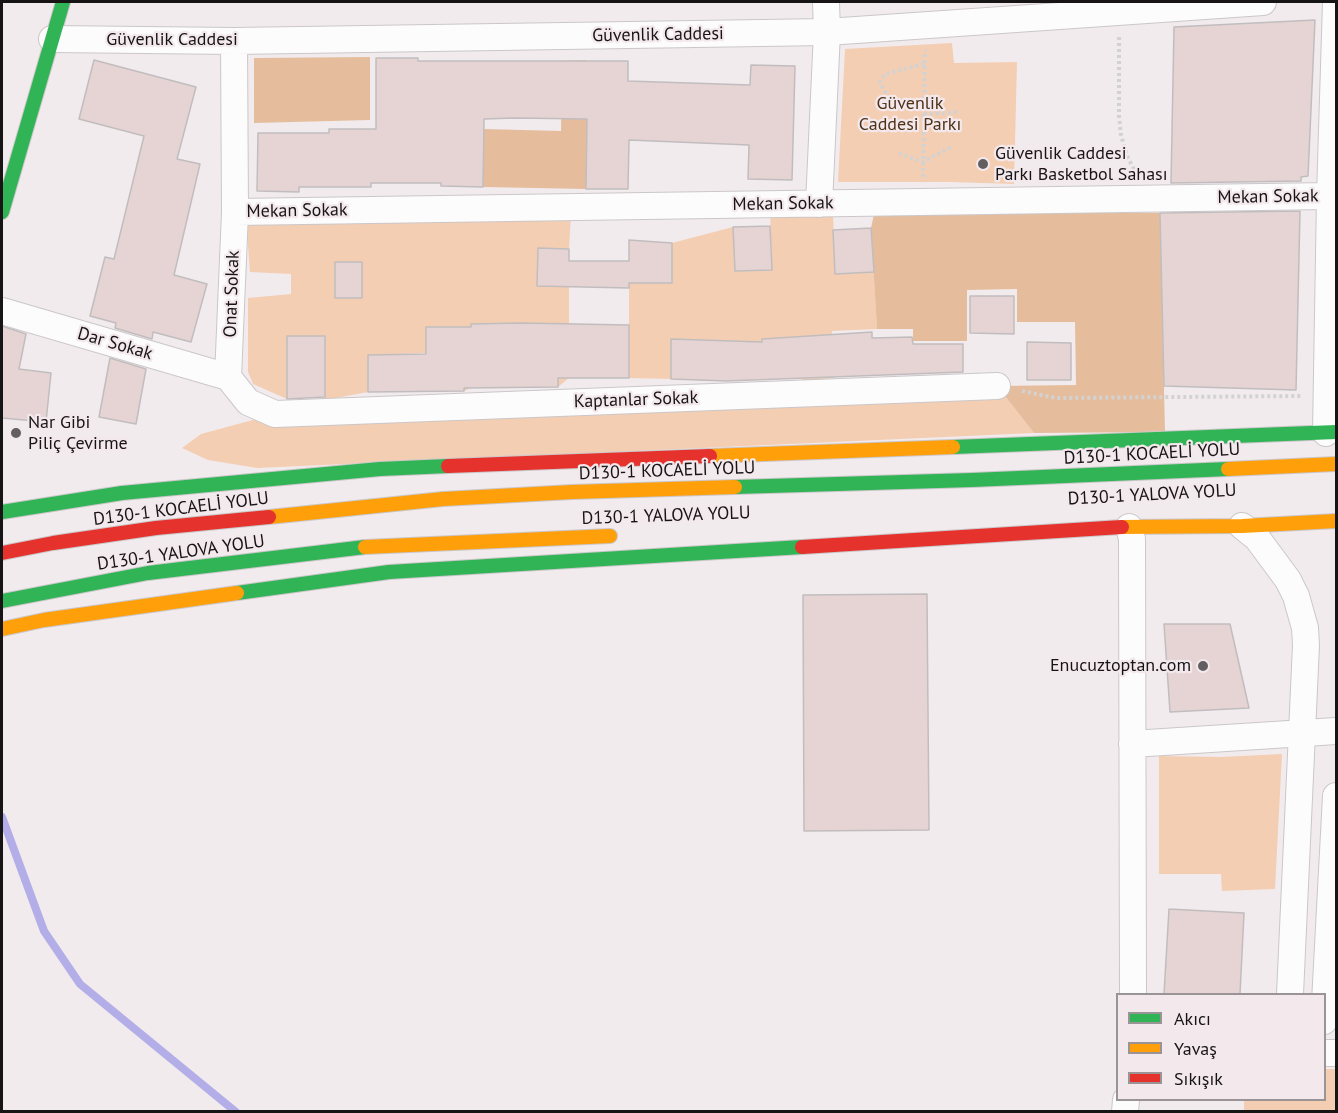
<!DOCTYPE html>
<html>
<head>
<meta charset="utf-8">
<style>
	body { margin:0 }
	#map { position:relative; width:1338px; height:1113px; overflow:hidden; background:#f1ebee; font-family:"PT Sans",sans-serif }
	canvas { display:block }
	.frame { position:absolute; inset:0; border:3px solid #171415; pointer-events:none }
	.legend { position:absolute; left:1116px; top:993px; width:210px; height:108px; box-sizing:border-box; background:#f3e9ed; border:2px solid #9b9497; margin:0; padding:8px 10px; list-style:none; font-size:18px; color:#171415 }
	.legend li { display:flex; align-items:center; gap:12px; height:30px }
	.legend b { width:30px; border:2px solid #9b9497 }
</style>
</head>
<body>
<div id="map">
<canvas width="1338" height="1113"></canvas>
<div class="frame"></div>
<ul class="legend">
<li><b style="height:8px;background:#30b455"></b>Akıcı</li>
<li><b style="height:8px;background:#ff9f0a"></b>Yavaş</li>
<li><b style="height:8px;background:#e5322d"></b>Sıkışık</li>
</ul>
</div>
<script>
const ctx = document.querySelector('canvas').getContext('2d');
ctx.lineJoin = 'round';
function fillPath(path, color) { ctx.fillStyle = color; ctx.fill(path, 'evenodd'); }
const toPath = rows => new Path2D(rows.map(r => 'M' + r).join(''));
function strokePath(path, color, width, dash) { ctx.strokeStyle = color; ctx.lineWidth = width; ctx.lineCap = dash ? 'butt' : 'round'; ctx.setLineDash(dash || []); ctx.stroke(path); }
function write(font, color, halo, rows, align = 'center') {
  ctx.font = font + ' "PT Sans",sans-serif'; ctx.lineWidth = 4.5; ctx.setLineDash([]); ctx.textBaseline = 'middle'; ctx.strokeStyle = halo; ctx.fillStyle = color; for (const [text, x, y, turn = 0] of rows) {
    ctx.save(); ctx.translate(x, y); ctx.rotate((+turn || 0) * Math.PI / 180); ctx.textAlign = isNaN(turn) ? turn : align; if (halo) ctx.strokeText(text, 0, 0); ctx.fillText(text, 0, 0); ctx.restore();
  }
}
const green = toPath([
	[952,43,954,63,1017,62,1014,184,950,182,838,182,845,49],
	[770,210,833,211,835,273,874,272,877,329,832,331,834,378,802,381,800,337,763,339,760,342,672,339,671,379,629,378,629,283,672,283,672,243,733,227,735,271,772,270],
	[571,214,569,249,538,248,569,287,569,378,558,387,558,324,520,387,509,388,510,325,471,388,464,391,463,328,426,353,368,355,368,392,325,400,325,336,287,336,287,399,253,384,248,372,248,298,291,294,291,274,250,272,246,219],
	[997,386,1034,433,257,468,208,460,182,448,201,434,275,414],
	[1282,754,1275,889,1222,891,1221,874,1159,874,1159,756,1221,757],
	[1325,1069,1336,1069,1336,1111,1244,1111,1244,1100,1324,1100]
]);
const forest = toPath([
	[370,57,370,120,254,123,254,58],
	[586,60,586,118,627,119,586,189,483,187,484,129,561,131,562,61],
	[875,210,1160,213,1165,432,1034,433,997,386,1076,385,1075,322,1017,322,1017,289,967,290,967,341,913,341,913,329,877,329,871,228]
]);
const stream = toPath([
	[2,817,44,931,80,984,236,1112]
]);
const building = toPath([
	[1315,20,1308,176,1301,177,1301,181,1171,183,1174,27,1315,20],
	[376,58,418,58,418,61,628,61,628,81,750,85,751,65,795,66,792,180,748,179,749,145,629,140,628,189,586,189,587,119,514,118,484,119,483,187,441,186,441,183,371,183,371,187,299,187,299,192,257,191,258,133,329,133,329,129,376,129,376,58],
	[94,60,196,87,177,159,200,164,174,275,207,284,191,342,153,332,152,339,115,328,116,323,90,316,105,257,114,259,144,136,79,119,94,60],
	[1300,211,1296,390,1164,386,1160,213,1300,211],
	[770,226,772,270,735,271,733,227,770,226],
	[871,228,874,272,835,274,833,230,871,228],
	[629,240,672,243,672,283,629,283,629,288,537,286,538,248,569,249,569,261,629,261,629,240],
	[335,262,362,262,362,298,335,298,335,262],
	[970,296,1014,296,1014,334,970,333,970,296],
	[521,323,629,325,629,378,558,378,558,387,464,388,464,391,368,392,368,355,426,354,426,327,471,327,471,324,521,323],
	[2,326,26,334,19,369,51,373,46,422,2,418,2,326],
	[872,332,872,338,912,337,913,344,963,344,963,372,726,381,671,379,671,339,762,342,762,339,872,332],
	[287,336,325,336,325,397,287,399,287,336],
	[1027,342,1071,343,1071,380,1027,380,1027,342],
	[110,358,146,369,136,424,99,417,110,358],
	[927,594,929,830,804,831,803,595,927,594],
	[1164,624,1230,624,1249,708,1170,712,1164,624],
	[1169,909,1244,913,1240,994,1164,994,1169,909]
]);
const path = toPath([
	[1119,37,1119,116,1121,135,1127,156,1136,173],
	[924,106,889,99,880,82,885,74,924,64],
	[924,114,958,112],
	[899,153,923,162,951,147],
	[923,177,925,50],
	[1022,391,1056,398,1301,396]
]);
const street = toPath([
	[52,39,234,41,827,32,1263,2],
	[234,41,235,212,228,377,248,402,275,414,997,386],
	[819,204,827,32,826,2],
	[235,212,1330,196],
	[2,311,228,377],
	[1326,433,1330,196,1336,2],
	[1242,526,1257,538,1288,580,1296,596,1305,628,1306,645,1290,994],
	[1129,527,1132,539,1133,994],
	[1132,744,1336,731],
	[1324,1021,1336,796],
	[1324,1053,1336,1053],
	[1125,1112,1126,1100]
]);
const fast = toPath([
	[2,212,63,2],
	[953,447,1336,432],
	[735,487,972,480,1228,469],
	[2,512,122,493,380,469,448,466],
	[237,593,389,572,802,547],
	[2,601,148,573,365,547]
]);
const slow = toPath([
	[710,456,953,447],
	[1228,469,1336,464],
	[269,517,443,499,572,492,735,487],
	[1122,527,1242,526,1336,521],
	[365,547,610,536],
	[2,629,44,620,237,593]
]);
const jam = toPath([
	[448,466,710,456],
	[802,547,1122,527],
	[2,553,53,543,156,528,269,517]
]);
const markers = [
	[983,164,6,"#635f61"],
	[16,433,6,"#635f61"],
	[1203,666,6,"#635f61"]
];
const streetNames = [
	["Güvenlik Caddesi",658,35,-1],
	["Güvenlik Caddesi",172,40],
	["Mekan Sokak",1268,197,-1],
	["Mekan Sokak",783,204,-1],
	["Mekan Sokak",297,211,-1],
	["Onat Sokak",232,294,-88],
	["Dar Sokak",115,344,16],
	["Kaptanlar Sokak",636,400,-2],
	["D130-1 KOCAELİ YOLU",1152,454,-3],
	["D130-1 KOCAELİ YOLU",667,471,-2],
	["D130-1 YALOVA YOLU",1152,495,-3],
	["D130-1 KOCAELİ YOLU",181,509,-7],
	["D130-1 YALOVA YOLU",666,516,-2],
	["D130-1 YALOVA YOLU",181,553,-8]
];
const parkNames = [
	["Güvenlik",910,104],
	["Caddesi Parkı",910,125]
];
const poiNames = [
	["Güvenlik Caddesi",995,154],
	["Parkı Basketbol Sahası",995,175],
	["Nar Gibi",28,423],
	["Piliç Çevirme",28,444],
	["Enucuztoptan.com",1191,666,"right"]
];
fillPath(green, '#f4ceb2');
fillPath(forest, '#e5bd9c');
strokePath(stream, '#b3aee7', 8);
fillPath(building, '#e6d4d4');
strokePath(building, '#c1bdbe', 1.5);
strokePath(street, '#cbc7c9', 28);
strokePath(fast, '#cbc7c9', 16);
strokePath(slow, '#cbc7c9', 16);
strokePath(jam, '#cbc7c9', 16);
strokePath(path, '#d3d2d2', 4, [3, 3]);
strokePath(street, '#fdfcfc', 26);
strokePath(fast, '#30b455', 14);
strokePath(slow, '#ff9f0a', 14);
strokePath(jam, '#e5322d', 14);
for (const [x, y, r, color] of markers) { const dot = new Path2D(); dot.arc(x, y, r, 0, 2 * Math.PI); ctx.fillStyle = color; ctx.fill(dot); strokePath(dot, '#f3e9ed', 2); }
write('18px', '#171415', '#f3e9ed', streetNames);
write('18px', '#4e3116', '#f3e9ed', parkNames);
write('18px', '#171415', '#f3e9ed', poiNames, 'left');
</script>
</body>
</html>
